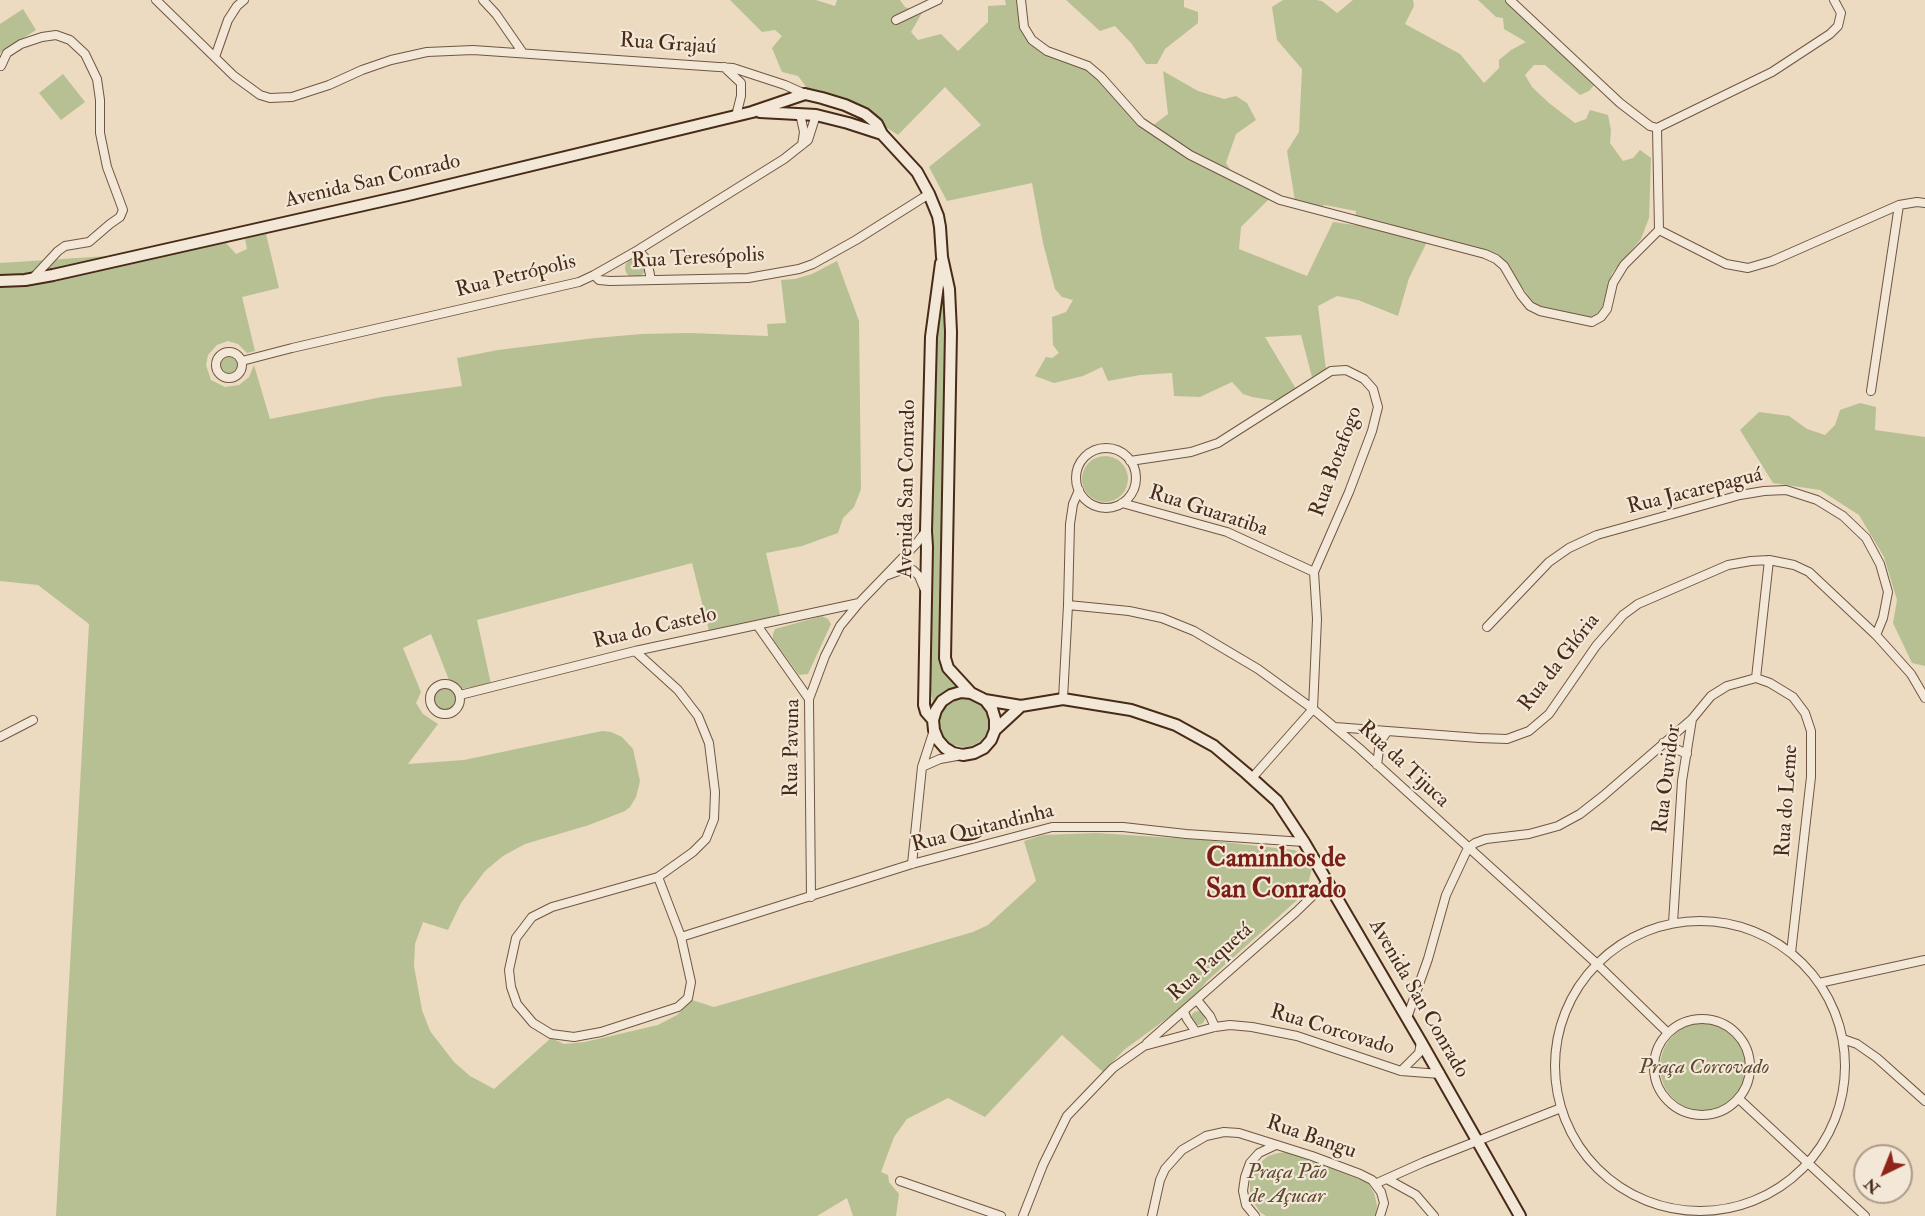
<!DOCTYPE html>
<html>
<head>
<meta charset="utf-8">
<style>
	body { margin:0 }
	#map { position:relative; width:1925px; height:1216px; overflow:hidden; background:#ecdac1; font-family:"IM FELL Double Pica",serif }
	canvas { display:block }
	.north { position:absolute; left:1853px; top:1144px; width:60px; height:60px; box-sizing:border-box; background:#f3e7d7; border:2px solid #ae9b8a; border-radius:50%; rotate:223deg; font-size:16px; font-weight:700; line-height:24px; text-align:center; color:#472a17 }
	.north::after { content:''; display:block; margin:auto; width:21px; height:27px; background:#8f2418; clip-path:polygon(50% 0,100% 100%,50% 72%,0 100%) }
</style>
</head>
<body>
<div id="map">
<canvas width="1925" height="1216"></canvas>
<div class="north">N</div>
</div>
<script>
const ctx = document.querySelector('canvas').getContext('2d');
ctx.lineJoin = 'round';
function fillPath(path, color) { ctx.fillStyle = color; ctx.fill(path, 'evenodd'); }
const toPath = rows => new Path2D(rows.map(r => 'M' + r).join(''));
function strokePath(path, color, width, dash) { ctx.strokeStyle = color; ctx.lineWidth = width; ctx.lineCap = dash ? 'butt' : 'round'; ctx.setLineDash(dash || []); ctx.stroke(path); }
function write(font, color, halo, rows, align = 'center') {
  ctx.font = font + ' "IM FELL Double Pica",serif'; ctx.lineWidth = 4.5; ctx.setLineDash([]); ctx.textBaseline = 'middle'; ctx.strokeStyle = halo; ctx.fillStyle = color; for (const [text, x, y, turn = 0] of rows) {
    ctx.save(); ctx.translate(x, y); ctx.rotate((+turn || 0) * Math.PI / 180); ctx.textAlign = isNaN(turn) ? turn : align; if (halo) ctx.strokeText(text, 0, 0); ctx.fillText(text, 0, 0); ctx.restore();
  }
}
const green = toPath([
	[730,0,816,0,835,6,837,0,900,0,905,7,922,13,911,32,918,40,941,34,958,51,988,22,988,6,1006,5,1005,0,1017,0,1020,29,1038,49,1089,70,1152,126,1168,114,1163,71,1198,91,1224,99,1236,96,1247,103,1256,120,1236,134,1226,163,1242,187,1270,198,1241,227,1239,249,1307,276,1333,222,1355,225,1356,211,1325,205,1318,207,1295,201,1287,151,1299,132,1302,69,1277,40,1272,7,1283,0,1316,0,1322,1,1337,13,1353,0,1413,0,1414,6,1405,24,1460,54,1484,83,1499,68,1499,60,1511,50,1526,42,1504,29,1503,18,1496,17,1478,0,1506,0,1595,84,1589,91,1580,95,1545,65,1534,65,1525,75,1532,87,1549,103,1575,123,1586,119,1590,110,1608,115,1611,130,1610,143,1623,161,1633,158,1640,150,1651,158,1649,218,1641,239,1612,273,1602,308,1593,318,1562,313,1536,306,1499,255,1433,236,1427,242,1409,278,1398,316,1358,300,1337,296,1318,306,1326,369,1312,377,1301,335,1265,337,1296,389,1276,401,1252,397,1243,394,1232,382,1200,397,1174,396,1172,373,1140,375,1108,381,1102,367,1083,376,1054,383,1035,376,1046,357,1052,358,1059,353,1053,345,1052,317,1066,312,1073,300,1062,297,1055,289,1043,243,1032,183,947,201,929,167,981,125,945,87,898,135,866,114,813,96,798,76,782,72,772,48,782,36,775,30,762,32],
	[1066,0,1184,0,1184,7,1198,12,1198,23,1165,49,1157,64,1146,64,1131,43,1115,26,1100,31],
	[23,9,36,30,0,53,0,24],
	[63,74,85,102,61,120,39,93],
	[266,234,279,288,242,297,255,351,247,353,238,344,228,341,217,345,208,355,206,365,211,380,225,387,239,385,249,377,254,365,270,419,382,397,462,386,457,358,498,350,595,338,642,334,689,333,768,336,767,324,786,323,781,280,795,279,812,274,837,261,859,321,861,489,854,507,843,518,838,533,802,546,766,553,780,615,709,631,692,563,477,620,491,684,460,689,455,684,449,680,431,634,403,648,421,692,416,703,423,714,438,724,408,764,464,760,602,731,611,732,622,737,633,749,640,781,636,797,630,807,625,811,589,825,525,844,503,856,485,871,461,903,448,930,423,922,415,944,414,966,422,1010,430,1031,454,1062,470,1076,494,1089,551,1038,564,1044,585,1042,658,1025,677,1015,692,1000,714,1007,973,932,988,925,1036,881,1024,841,1043,835,1097,833,1205,840,1294,850,1307,855,1313,864,1306,892,1207,981,1192,1000,1124,1050,1103,1072,1062,1035,985,1117,948,1098,907,1119,894,1137,881,1172,888,1175,889,1182,899,1194,896,1216,853,1216,847,1198,817,1216,56,1216,89,624,38,585,0,581,0,263,186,251,226,243,236,254,247,249,245,239],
	'625 268a10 10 0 1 1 20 0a10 10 0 1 1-20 0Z',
	[942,282,947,289,940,646,940,659,966,689,934,708,930,686,930,663,936,338],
	'219 365a10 10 0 1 1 20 0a10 10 0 1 1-20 0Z',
	[1860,403,1876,407,1875,430,1925,437,1925,666,1912,663,1893,623,1897,600,1884,557,1859,515,1820,490,1773,483,1740,430,1759,412,1789,416,1807,429,1825,435,1835,425,1840,410],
	'1082 479a23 23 0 1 1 46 0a23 23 0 1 1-46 0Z',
	[822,616,828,619,831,624,808,674,799,675,773,639,773,634,775,629],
	'434 699a12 12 0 1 1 24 0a12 12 0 1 1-24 0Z',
	'939 722a25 25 0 1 1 50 0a25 25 0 1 1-50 0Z',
	'1191 1018a7 7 0 1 1 14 0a7 7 0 1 1-14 0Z',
	'1660 1067a44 44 0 1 1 88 0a44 44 0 1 1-88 0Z',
	[1289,1152,1368,1183,1374,1193,1377,1205,1376,1216,1266,1216,1260,1212,1254,1203,1250,1193,1250,1182,1253,1172,1260,1163,1268,1156,1278,1153]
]);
const street = toPath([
	[156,0,234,76,260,95,270,98,292,97,329,85,362,70,391,60,427,52,473,50,733,68,785,85,805,94],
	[483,0,496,14,523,53],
	[1021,0,1024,27,1032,40,1047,51,1088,66,1101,77,1141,122,1190,155,1280,200,1485,254,1496,259,1504,266,1521,295,1530,306,1540,311,1592,322,1601,317,1607,309,1613,283,1624,265,1659,230],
	[1510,0,1620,103,1650,126,1657,128],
	[896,20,938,0],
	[215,57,228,20,237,6,244,0],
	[1,66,7,53,21,44,42,37,56,35,70,40,85,54,97,79,100,100,100,133,107,167,123,210,120,217,110,224,89,242,65,246,58,251,32,279],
	[724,67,741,83,741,96,736,116],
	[800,114,804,132,802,145],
	[1657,128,1772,72,1830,34,1838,26,1841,13,1834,0],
	[1657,128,1659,230],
	[1659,230,1726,264,1748,268,1772,261,1899,205,1917,202,1925,203],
	[638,250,647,260,651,280],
	[594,275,599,280,610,281,748,278,799,269,813,264,856,240,929,194],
	'216 365a13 13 0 1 1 26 0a13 13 0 1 1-26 0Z',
	[242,361,292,348,579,282,594,275,638,250,784,159,808,140,816,115],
	[1871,391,1899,205],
	'1076 478a30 30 0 1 1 60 0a30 30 0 1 1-60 0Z',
	[1130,461,1191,452,1218,443,1331,371,1346,370,1364,379,1373,389,1378,407,1372,431,1349,492,1314,572,1317,619,1313,709,1252,778],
	[1122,503,1227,532,1314,572],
	[888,575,904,569,913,570,919,576,924,588],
	[1068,605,1129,611,1162,618,1194,631,1258,669,1313,709,1359,748,1596,963,1668,1033],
	[757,625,809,699],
	[1487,627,1549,562,1569,548,1597,535,1740,495,1764,491,1786,490,1817,500,1843,516,1866,538,1880,564,1888,592,1883,618,1876,635],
	[635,651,678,690,698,716,709,743,715,792,714,819,706,839,693,852,658,877,552,907,532,917,516,938,509,970,511,987,517,1004,533,1023,551,1034,574,1037,601,1032,678,1007,688,998,691,982,681,937,658,877],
	[1756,678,1770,683,1793,697,1805,713,1811,731,1811,777,1791,953],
	[1756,678,1769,560],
	'430 699a15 15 0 1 1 30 0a15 15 0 1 1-30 0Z',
	[460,695,635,651,859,603],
	[1063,699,1068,605,1070,524,1073,504,1079,490],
	[1335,727,1479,738,1507,739,1529,731,1549,714,1596,646,1623,615,1638,604,1728,565,1751,561,1769,560,1794,565,1809,572,1876,635,1911,674,1925,698],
	[0,737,33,720],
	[1663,743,1687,754],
	[1377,765,1380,742,1387,732],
	[922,767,940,759,957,756],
	[912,864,922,767,934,730],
	[811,897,809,699,825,656,840,626,859,603,916,544,926,531],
	'1555 1066a145 145 0 1 1 290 0a145 145 0 1 1-290 0Z',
	[1673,923,1682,781,1692,719,1711,696,1727,686,1756,678],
	[681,937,912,864,1052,827,1123,827,1186,834,1304,842],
	[1819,983,1925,960],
	[1197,1000,1210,1016,1215,1027],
	[1184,1012,1187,1019,1196,1032],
	[1407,1018,1428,959,1446,895,1468,848,1475,843,1486,839,1529,834,1558,826,1580,814,1603,796,1692,719],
	'1654 1067a48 48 0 1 1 96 0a48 48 0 1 1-96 0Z',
	[1843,1039,1857,1044,1877,1058,1925,1101],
	[1147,1043,1296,912,1327,882],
	[1401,1071,1419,1053,1421,1042],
	[1739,1099,1865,1216],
	[1387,1179,1416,1195,1434,1216],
	[900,1181,1001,1216],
	[1375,1184,1381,1192,1384,1203,1380,1216],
	[1023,1216,1043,1165,1067,1116,1113,1068,1144,1046,1215,1027,1230,1025,1252,1027,1297,1036,1401,1071,1440,1074],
	[1152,1216,1160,1180,1165,1169,1182,1150,1206,1136,1224,1132,1239,1133,1312,1156,1360,1174,1372,1180,1375,1184,1424,1162,1561,1108],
	[1255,1216,1246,1205,1243,1191,1245,1177,1250,1163,1259,1153,1276,1145]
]);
const secondary = toPath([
	[805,94,822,98,845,105,865,114,877,124,882,134,917,172,929,194,938,216,940,227,942,257,949,289,951,332,945,658,948,668,971,693],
	[760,112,816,115,848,123,882,134],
	[0,281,25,280,53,275,408,195,752,112,805,94],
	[985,700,1021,706,1063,699,1131,710,1176,725,1214,746,1246,773,1277,801,1304,842,1421,1042,1520,1216],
	[933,720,926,712,924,705,927,547,926,531,931,337,941,263],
	[995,730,995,719,992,709,985,700,971,693,961,692,951,695,942,701,936,710,933,720,934,730,938,740,945,748,953,753,963,755,974,753,984,748,991,740,995,730,1021,706]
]);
const streetNames = [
	["Rua Grajaú",668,45,4],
	["Avenida San Conrado",373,182,-13],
	["Rua Teresópolis",698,259,-3],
	["Rua Petrópolis",516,277,-14],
	["Rua Botafogo",1337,462,-70],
	["Avenida San Conrado",908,489,-89],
	["Rua Jacarepaguá",1695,492,-14],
	["Rua Guaratiba",1208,512,18],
	["Rua do Castelo",655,629,-13],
	["Rua da Glória",1560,663,-52],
	["Rua Pavuna",793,748,-89],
	["Rua da Tijuca",1403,765,43],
	["Rua Ouvidor",1668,779,-83],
	["Rua do Leme",1788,801,-86],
	["Rua Quitandinha",983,829,-14],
	["Rua Paquetá",1211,963,-42],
	["Avenida San Conrado",1418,999,60],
	["Rua Corcovado",1332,1031,17],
	["Rua Bangu",1311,1138,19]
];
const parkNames = [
	["Praça Corcovado",1704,1068],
	["Praça Pão",1287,1173],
	["de Açucar",1287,1197]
];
const districtNames = [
	["Caminhos de",1276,860],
	["San Conrado",1276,891]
];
fillPath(green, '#b7c093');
strokePath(street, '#705642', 10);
strokePath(secondary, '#472a17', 14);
strokePath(street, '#f3e7d7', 8);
strokePath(secondary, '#f3e7d7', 10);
write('21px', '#472a17', '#f3e7d7', streetNames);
write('italic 21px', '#5d4830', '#f3e7d7', parkNames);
write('bold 27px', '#7a1f14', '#f3e7d7', districtNames);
</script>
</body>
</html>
